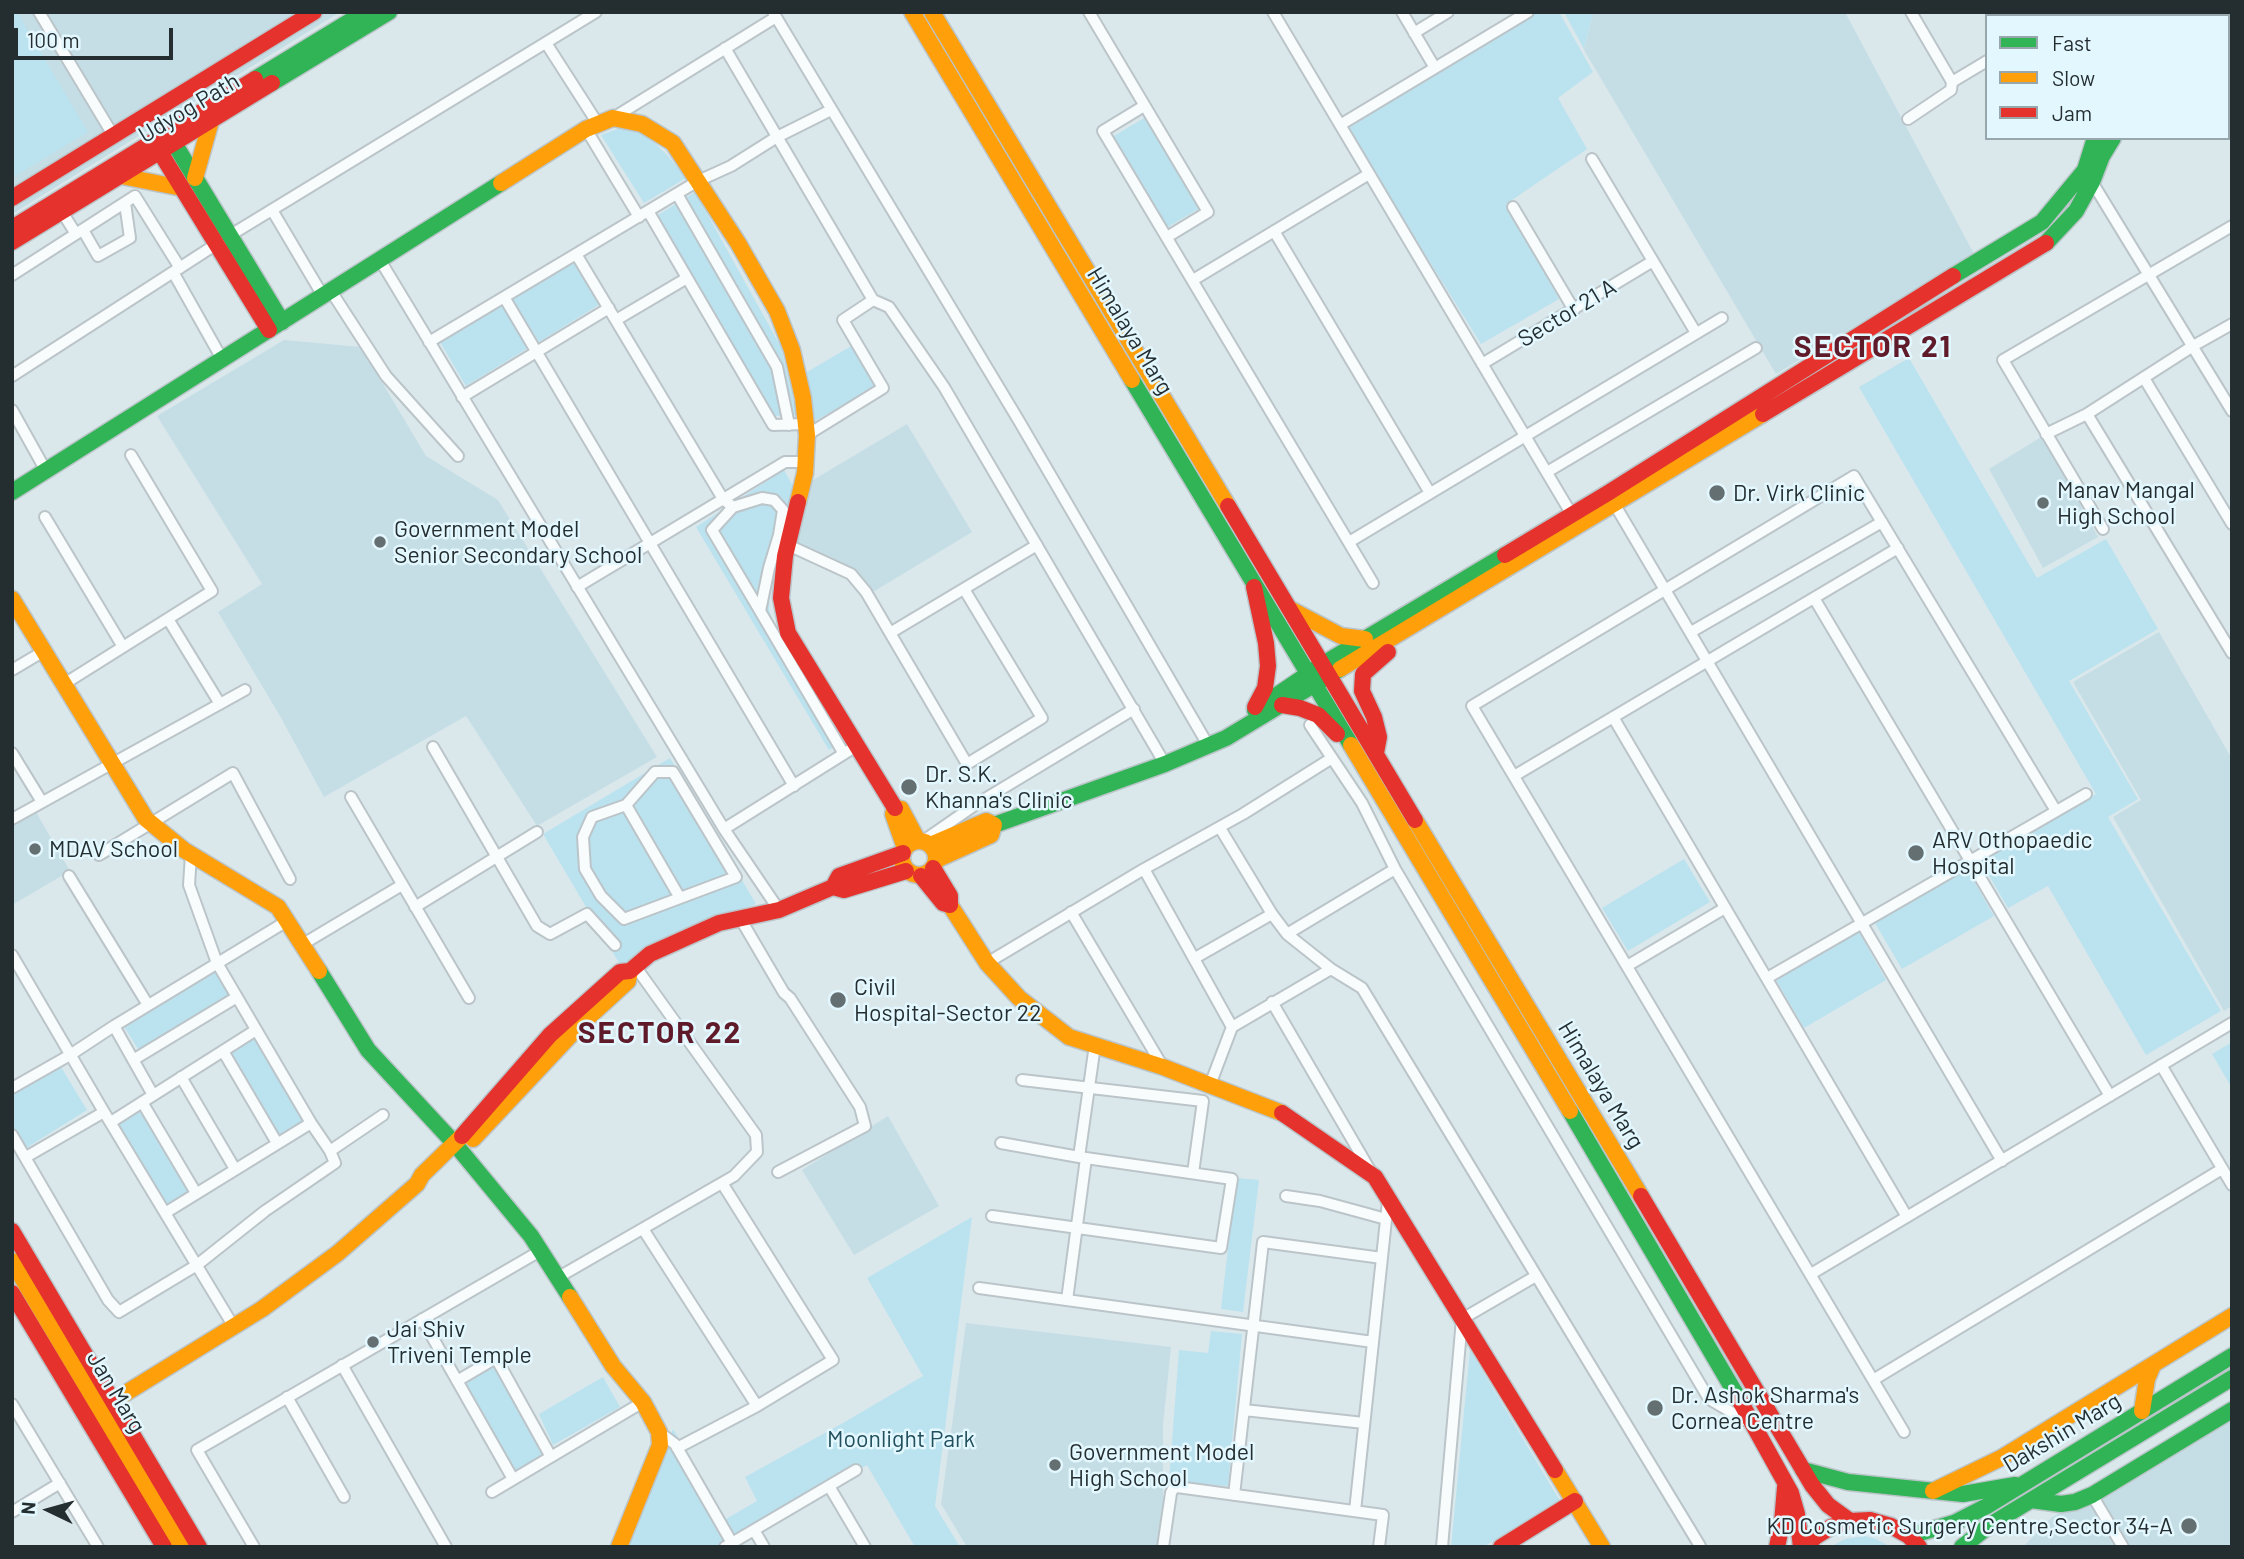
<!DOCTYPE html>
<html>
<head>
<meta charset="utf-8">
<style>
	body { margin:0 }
	#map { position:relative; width:2244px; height:1559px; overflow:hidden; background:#dae8ec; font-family:Barlow,sans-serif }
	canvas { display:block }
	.frame { position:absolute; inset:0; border:14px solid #242e31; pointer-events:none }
	.legend { position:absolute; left:1985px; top:14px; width:245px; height:126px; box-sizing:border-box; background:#e3f7fe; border:2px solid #97a7ac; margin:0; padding:9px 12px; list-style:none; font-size:21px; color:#242e31 }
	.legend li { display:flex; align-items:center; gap:14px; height:35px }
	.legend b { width:35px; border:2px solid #97a7ac }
	.north { position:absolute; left:14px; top:1475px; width:70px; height:70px; -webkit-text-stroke:5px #e3f7fe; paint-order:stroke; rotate:275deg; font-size:19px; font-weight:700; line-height:28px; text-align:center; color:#242e31 }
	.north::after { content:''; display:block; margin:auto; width:24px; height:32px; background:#242e31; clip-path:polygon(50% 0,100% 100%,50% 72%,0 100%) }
	.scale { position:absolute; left:14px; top:28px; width:159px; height:32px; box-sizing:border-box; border:4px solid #242e31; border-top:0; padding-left:9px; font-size:21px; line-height:24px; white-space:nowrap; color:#242e31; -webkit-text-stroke:5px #e3f7fe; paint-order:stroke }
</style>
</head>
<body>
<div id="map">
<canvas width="2244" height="1559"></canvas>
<div class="frame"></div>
<ul class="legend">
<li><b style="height:9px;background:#30b455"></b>Fast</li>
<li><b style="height:9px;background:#ff9f0a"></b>Slow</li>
<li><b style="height:9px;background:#e5322d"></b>Jam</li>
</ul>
<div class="north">N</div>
<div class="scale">100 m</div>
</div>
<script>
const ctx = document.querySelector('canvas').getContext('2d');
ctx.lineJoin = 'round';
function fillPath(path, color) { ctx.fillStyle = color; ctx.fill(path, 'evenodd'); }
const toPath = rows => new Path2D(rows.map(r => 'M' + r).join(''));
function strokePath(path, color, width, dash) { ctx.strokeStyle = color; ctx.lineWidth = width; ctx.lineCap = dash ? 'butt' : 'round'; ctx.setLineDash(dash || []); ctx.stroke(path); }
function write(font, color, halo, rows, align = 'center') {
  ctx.font = font + ' Barlow,sans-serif'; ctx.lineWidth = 5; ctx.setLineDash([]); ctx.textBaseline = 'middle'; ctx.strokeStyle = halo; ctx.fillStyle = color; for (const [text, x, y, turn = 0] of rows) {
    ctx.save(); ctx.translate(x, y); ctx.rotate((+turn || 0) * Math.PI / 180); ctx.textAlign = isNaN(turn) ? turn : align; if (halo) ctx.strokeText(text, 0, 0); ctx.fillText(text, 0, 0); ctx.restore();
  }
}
const built = toPath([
	[12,12,340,12,12,214],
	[1593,12,1845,12,1974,254,1776,374,1584,50],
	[284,340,361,347,426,456,498,500,657,757,537,826,466,716,324,797,280,716,218,612,262,584,157,416],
	[907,424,972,532,873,592,853,568,796,542,808,483],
	[2043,436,2098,537,2043,568,1989,469],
	[2159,632,2232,759,2232,1006,2224,1011,2113,817,2141,800,2073,682],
	[36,812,70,871,12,905,12,826],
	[888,1116,939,1206,854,1255,802,1170],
	[966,1323,1171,1347,1163,1425,1163,1507,1158,1547,967,1547,941,1504],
	[2232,1408,2232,1547,2023,1547,2051,1518]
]);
const green = toPath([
	[12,12,17,12,88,132,12,178],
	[1532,12,1559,12,1593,72,1558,98,1587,149,1506,204,1559,299,1481,344,1347,129],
	[1564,12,1593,12,1584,49],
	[1146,117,1200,208,1166,228,1112,137],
	[620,128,638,132,655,143,668,156,686,178,644,203,601,135],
	[695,192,781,347,797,415,774,416,658,215],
	[574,261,600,304,539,342,512,299],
	[502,304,528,348,466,386,440,342],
	[853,345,876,386,815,421,807,372],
	[1909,358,2037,578,2106,539,2158,629,2069,681,2138,799,2108,817,2221,1011,2146,1055,2048,886,2008,908,1981,862,2096,794,1859,387],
	[784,470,793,486,770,587,769,610,775,631,839,744,829,750,696,527],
	[670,758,756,904,686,931,622,968,543,834],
	[1684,859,1710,902,1628,951,1602,908],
	[1967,869,1994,916,1902,969,1875,923],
	[1859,932,1886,980,1804,1028,1776,980],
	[217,968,233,995,140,1052,123,1025],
	[256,1036,306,1122,279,1138,228,1052],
	[2232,1042,2232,1088,2212,1054],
	[61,1067,87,1110,26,1148,12,1126,12,1096],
	[141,1107,191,1191,160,1210,110,1126],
	[1236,1178,1259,1180,1243,1312,1221,1309],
	[972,1217,935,1506,960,1547,915,1547,867,1465,723,1547,626,1547,673,1429,726,1519,757,1501,745,1477,843,1423,923,1376,867,1278],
	[1211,1331,1242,1334,1228,1486,1169,1481,1179,1350,1208,1353],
	[1470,1350,1560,1501,1483,1547,1451,1547],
	[496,1358,551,1457,513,1479,457,1381],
	[603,1377,620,1407,553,1445,539,1414],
	[1865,1536,1876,1539,1891,1547,1830,1547,1845,1539]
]);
const street = toPath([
	[39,12,113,135],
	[773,12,1019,421,1208,745],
	[1089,12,1208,212,1167,237],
	[1273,12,1575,520],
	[1402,12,1435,68],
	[1911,12,1952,82],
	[2011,12,2014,16],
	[2130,12,2132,16],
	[2061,16,2067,12],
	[1414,33,1448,12],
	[546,43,598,124],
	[725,48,873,300,843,320,883,388,807,435],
	[1144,106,1103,131,1373,583],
	[613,118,776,17],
	[1908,119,1951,90,1952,82,1987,61],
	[1340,125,1528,12],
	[586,129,639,217],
	[1592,159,1696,333],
	[2089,177,2232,411],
	[677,194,777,367,789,425],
	[1513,207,1574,310],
	[272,210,323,296],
	[648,211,773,425,806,424],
	[62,212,76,234],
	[83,230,98,256,130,238,125,203],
	[1274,231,1430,493],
	[576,254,723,499,733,507],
	[380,260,724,829,779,910],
	[173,272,222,359],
	[12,275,135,196,180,268],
	[1193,280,1369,174],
	[331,291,386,376,458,456],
	[504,297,794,786],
	[873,300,889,307,944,387,1165,764],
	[616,320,687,278],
	[429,342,698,181,731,166,777,137,831,110],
	[1482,364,1653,261],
	[12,376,229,236,596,12],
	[2144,378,2232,524],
	[462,397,609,308],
	[12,410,46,471],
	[2087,414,2232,653],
	[2046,434,2087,414,2193,346,2232,324],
	[1547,472,1756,348],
	[1612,500,2002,1161],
	[45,517,123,647],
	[2103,529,2003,360,2232,226],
	[1349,542,1722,318],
	[788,545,851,574,866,592,967,764,1042,718,964,589],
	[577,587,785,462,806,462],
	[1814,598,2110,1096],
	[760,611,769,568,779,535,783,510,774,500,762,498,733,507,712,530,760,611,844,754],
	[168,619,220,704],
	[1691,632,1882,522],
	[890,633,1037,545],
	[12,670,44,651],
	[64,684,212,591,131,455],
	[1613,717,1907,1217],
	[1310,725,1362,803,1395,869,1709,1399,1750,1423],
	[433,747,537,926,550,934,587,914,615,945],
	[12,753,42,802],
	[655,772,673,772,736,877,624,919,601,896,585,869,583,837,592,817,626,805,655,772],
	[1514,776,1898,548],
	[351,797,469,998],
	[626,805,680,898],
	[12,819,245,690],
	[1220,828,1272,914,1287,934,1331,969,1362,988,1700,1546,1698,1547],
	[724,829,850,750],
	[923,841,975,805,1134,709],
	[191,854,189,885,217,963,311,1123,330,1151],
	[99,855,233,773,290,879],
	[1144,869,1232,1027],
	[69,876,148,1005],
	[415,907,537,832],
	[1071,912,1163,1067],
	[740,918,784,993,790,998,860,1107,865,1126,778,1172],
	[1287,934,1395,869],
	[303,944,402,885],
	[12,955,104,1112,234,1327],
	[1195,958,1272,914],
	[987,963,1144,869,1243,814,1332,758],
	[1627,966,1725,908],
	[1767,978,2086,794],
	[1272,1002,1371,1172],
	[114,1026,153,1095],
	[223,1051,277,1143],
	[133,1060,237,997],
	[2161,1065,2232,1185],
	[181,1077,235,1169],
	[1022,1080,1203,1101,1193,1173],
	[1210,1085,1232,1027,1331,969],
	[12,1088,70,1055,114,1026,287,921],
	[142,1102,196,1193],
	[111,1122,256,1030],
	[12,1135,108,1300,119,1312,197,1265,265,1211,335,1163,330,1151,383,1115],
	[26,1157,104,1112],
	[1079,1157,1095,1045],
	[1286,1196,1320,1201,1386,1219],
	[165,1213,311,1123],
	[992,1216,1221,1248,1232,1179,1079,1157,1001,1143],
	[643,1229,757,1406],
	[1811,1274,2232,1023],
	[557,1278,734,1176,757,1152,756,1135,635,966],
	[979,1288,1373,1342],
	[1067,1300,1086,1158],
	[422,1319,513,1479],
	[342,1365,446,1547],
	[1873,1380,2222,1169],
	[457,1381,496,1358,551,1457],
	[287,1397,344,1497],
	[12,1404,98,1547],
	[1244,1410,1364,1423],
	[659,1432,675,1444,732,1543],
	[1904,1432,1472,706,1854,476,2056,811],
	[677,1448,757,1406,833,1360,722,1183],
	[829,1486,865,1547],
	[492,1492,643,1402],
	[1234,1495,1263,1242,1382,1258],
	[2092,1495,2123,1547],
	[1355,1511,1388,1201],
	[12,1512,60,1483],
	[754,1530,764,1547],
	[254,1547,197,1450,540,1251],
	[725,1547,856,1470],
	[1163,1547,1171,1493,1173,1489,1177,1487,1383,1515,1379,1547],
	[1442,1547,1462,1319,1536,1276]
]);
const fast = toPath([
	[2228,42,2232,40],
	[255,79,365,12],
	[272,83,389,12],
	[174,143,282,322],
	[2046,243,2076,211,2092,182,2102,156,2113,138],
	[1953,276,2042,222,2085,170,2095,138],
	[1132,380,1351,745],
	[12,492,501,183],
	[1255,710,1323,664,1505,555],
	[994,825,1165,764,1226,738,1340,669],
	[319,971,368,1050,455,1144,531,1236,570,1297],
	[1570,1111,1740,1401],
	[1803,1470,1848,1482,1963,1494,2015,1485],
	[2031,1500,2061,1504,2075,1502,2092,1495,2232,1410],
	[1909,1536,1954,1523,1987,1506,2232,1356],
	[1962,1547,1990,1525,2232,1378]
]);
const slow = toPath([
	[912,12,1132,380],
	[932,12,1228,506],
	[2228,57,2232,55],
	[121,176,182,188],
	[195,178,211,121],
	[501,183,586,129,613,118,642,124,673,143,738,243,777,311,792,350,803,398,807,435,805,473,798,502],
	[12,599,146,819,184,850,278,907,319,971],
	[1290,609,1341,636,1365,639],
	[1340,669,1763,414],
	[1351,745,1570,1111],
	[1415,820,1641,1196],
	'902 858a17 17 0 1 1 34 0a17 17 0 1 1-34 0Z',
	[930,845,986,821,994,825,991,835,936,860],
	[905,848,893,814,895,808,901,809,918,841],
	[950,905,987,963,1019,998,1069,1037,1163,1067,1282,1113],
	[473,1139,581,1024,628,981,630,971],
	[12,1261,181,1547],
	[570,1297,613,1366,643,1402,659,1432,660,1445,619,1547],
	[2142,1411,2147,1379,2153,1365],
	[87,1417,262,1309,338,1253,417,1184,422,1175,462,1136],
	[1555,1470,1602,1547],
	[1933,1491,2001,1458,2232,1316]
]);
const jam = toPath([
	[160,152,269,330],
	[12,198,314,12],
	[12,228,255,79],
	[12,242,272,83],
	[1763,414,2046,243],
	[798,502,785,556,781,598,788,633,895,808],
	[1228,506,1415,820],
	[1505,555,1608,493,1953,276],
	[1254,587,1266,643,1268,666,1265,688,1255,707],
	[1282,705,1300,708,1318,715,1337,734],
	[1376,753,1379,737,1374,717,1362,691,1363,674,1388,652],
	[903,853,839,876,833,887,844,890,906,871],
	[921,876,943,903,950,905,950,896,933,868],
	[1282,1113,1375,1177,1555,1470],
	[462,1136,550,1035,620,972,630,971,650,954,719,923,779,910,833,887],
	[1641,1196,1812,1485,1828,1505,1850,1521],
	[12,1231,199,1547],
	[12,1293,164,1547],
	[1740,1401,1791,1493,1797,1514,1801,1547],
	[1501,1547,1575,1501],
	[1777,1547,1782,1523,1785,1487],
	[1805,1547,1815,1537,1831,1527,1850,1521,1870,1520,1891,1526,1909,1536,1919,1547]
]);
const markers = [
	[1717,493,9,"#646f72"],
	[2043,503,7,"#646f72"],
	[380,542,7,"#646f72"],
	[909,787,9,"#646f72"],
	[35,849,7,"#646f72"],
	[1916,853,9,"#646f72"],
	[838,1000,9,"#646f72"],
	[373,1342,7,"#646f72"],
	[1655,1408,9,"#646f72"],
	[1055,1465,7,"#646f72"],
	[2189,1526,9,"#646f72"]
];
const streetNames = [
	["Udyog Path",189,108,-31],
	["Sector 21 A",1567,313,-31],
	["Himalaya Marg",1130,331,59],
	["Himalaya Marg",1601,1085,59],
	["Jan Marg",116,1392,59],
	["Dakshin Marg",2062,1433,-31]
];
const poiNames = [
	["Manav Mangal",2057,490],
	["High School",2057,516],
	["Dr. Virk Clinic",1733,493],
	["Government Model",394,529],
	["Senior Secondary School",394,555],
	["Dr. S.K.",925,774],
	["Khanna's Clinic",925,800],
	["ARV Othopaedic",1932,840],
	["Hospital",1932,866],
	["MDAV School",49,849],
	["Civil",854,987],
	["Hospital-Sector 22",854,1013],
	["Jai Shiv",387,1329],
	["Triveni Temple",387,1355],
	["Dr. Ashok Sharma's",1671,1395],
	["Cornea Centre",1671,1421],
	["Government Model",1069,1452],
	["High School",1069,1478],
	["KD Cosmetic Surgery Centre,Sector 34-A",2173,1526,"right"]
];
const parkNames = [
	["Moonlight Park",901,1439]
];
const districtNames = [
	["SECTOR 21",1873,347],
	["SECTOR 22",660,1033]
];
fillPath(built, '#c5dee5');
fillPath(green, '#bbe2ef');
strokePath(street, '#bbc5c9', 14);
strokePath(fast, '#bbc5c9', 19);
strokePath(slow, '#bbc5c9', 19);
strokePath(jam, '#bbc5c9', 19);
strokePath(street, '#f9fcfc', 10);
strokePath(fast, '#30b455', 16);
strokePath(slow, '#ff9f0a', 16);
strokePath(jam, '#e5322d', 16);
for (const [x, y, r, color] of markers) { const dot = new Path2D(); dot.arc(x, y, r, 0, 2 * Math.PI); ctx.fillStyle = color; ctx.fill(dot); strokePath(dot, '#e3f7fe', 2.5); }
write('23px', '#242e31', '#e3f7fe', streetNames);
write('23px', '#242e31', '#e3f7fe', poiNames, 'left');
write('23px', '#214f5d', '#e3f7fe', parkNames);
ctx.letterSpacing = '2px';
write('bold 30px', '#601b2b', '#e3f7fe', districtNames);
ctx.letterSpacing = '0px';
</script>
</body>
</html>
